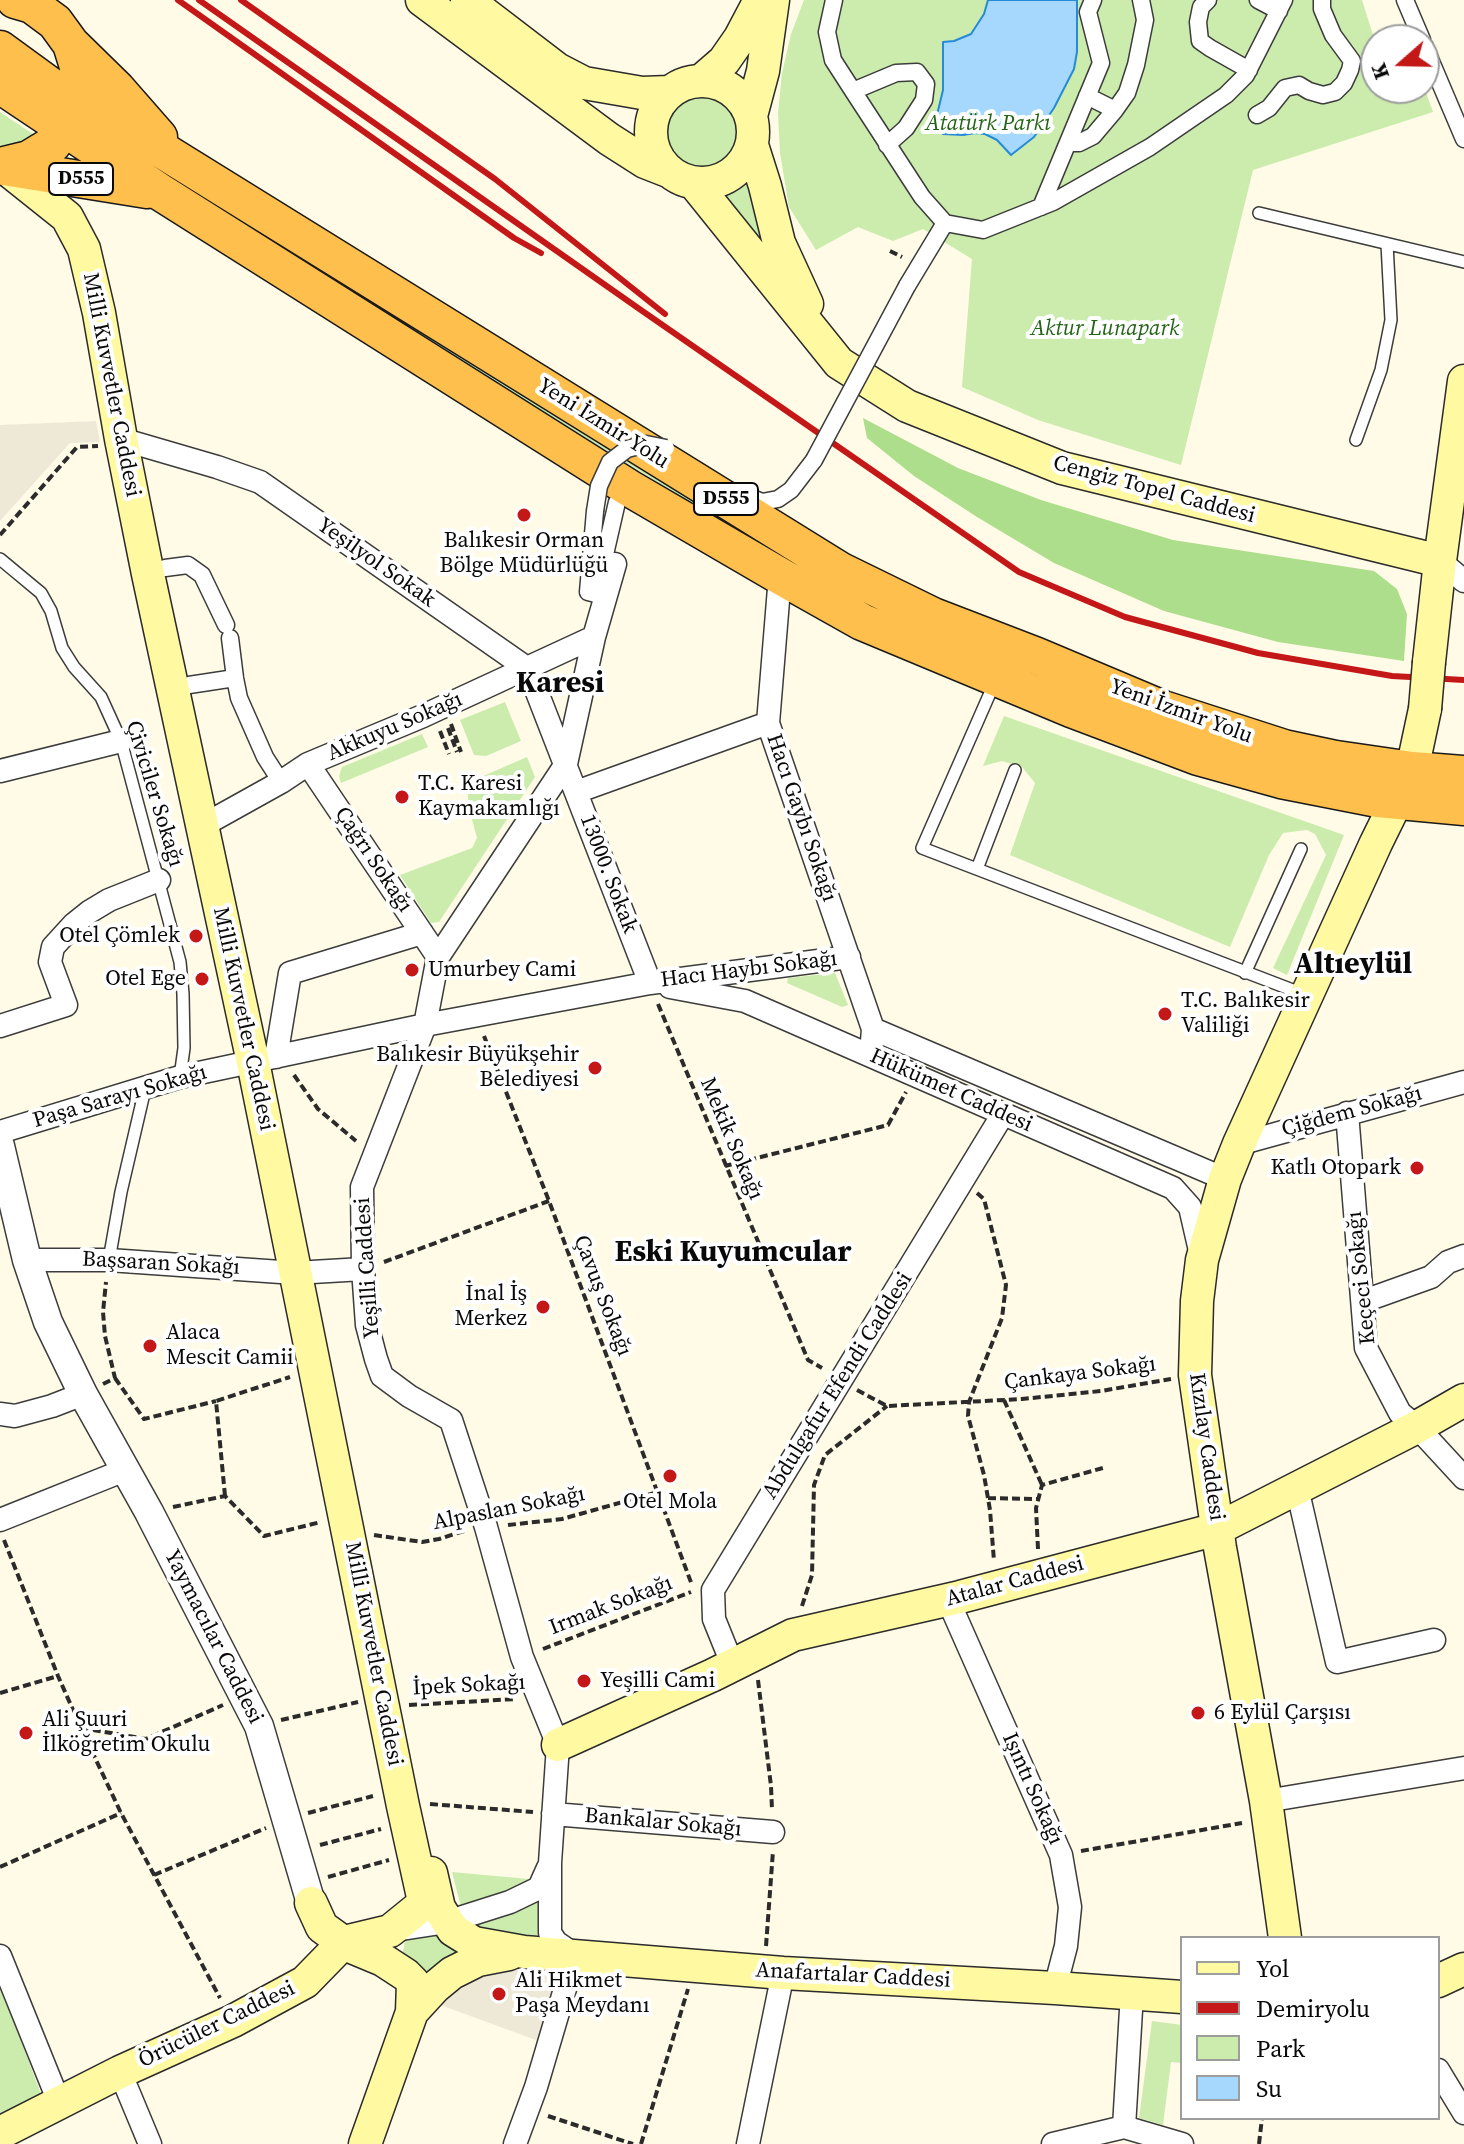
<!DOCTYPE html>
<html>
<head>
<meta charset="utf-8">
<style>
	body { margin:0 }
	#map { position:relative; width:1464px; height:2144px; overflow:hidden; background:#fffbe6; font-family:"Source Serif 4",serif }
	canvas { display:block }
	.legend { position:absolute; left:1180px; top:1936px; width:260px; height:184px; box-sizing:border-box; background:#fff; border:2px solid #9d9d9d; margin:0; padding:10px 14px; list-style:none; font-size:24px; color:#090909 }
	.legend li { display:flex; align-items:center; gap:16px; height:40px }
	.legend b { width:40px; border:2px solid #9d9d9d }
	.north { position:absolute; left:1360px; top:24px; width:80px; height:80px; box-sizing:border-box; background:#fff; border:2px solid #9d9d9d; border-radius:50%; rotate:250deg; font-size:22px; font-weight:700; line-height:32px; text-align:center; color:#090909 }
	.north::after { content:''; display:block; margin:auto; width:28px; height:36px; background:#c41718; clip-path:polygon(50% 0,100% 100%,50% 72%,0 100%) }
</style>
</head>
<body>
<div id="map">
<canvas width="1464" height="2144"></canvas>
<ul class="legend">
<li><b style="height:10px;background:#fff9a1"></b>Yol</li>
<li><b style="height:10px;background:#c41718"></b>Demiryolu</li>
<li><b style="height:22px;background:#cbecad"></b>Park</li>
<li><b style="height:22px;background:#a5d8fc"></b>Su</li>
</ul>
<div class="north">K</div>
</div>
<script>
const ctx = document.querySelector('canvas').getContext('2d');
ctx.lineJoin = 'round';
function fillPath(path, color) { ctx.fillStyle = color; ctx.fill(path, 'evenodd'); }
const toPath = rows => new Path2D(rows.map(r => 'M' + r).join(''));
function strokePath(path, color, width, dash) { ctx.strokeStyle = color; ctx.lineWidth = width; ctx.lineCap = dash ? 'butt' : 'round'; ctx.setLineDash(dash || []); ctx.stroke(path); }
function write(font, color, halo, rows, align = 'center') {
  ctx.font = font + ' "Source Serif 4",serif'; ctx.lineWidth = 8; ctx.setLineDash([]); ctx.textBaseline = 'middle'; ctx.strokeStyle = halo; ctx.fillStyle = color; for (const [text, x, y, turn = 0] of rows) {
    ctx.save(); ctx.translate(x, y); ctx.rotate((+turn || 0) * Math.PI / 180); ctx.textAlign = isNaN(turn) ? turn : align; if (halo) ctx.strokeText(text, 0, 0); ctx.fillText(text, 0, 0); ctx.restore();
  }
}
const green = toPath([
	[804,0,1362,0,1373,35,1388,30,1391,40,1376,40,1376,88,1424,87,1433,112,1253,170,1181,465,1038,420,962,387,972,259,923,229,893,241,858,227,816,250,789,207,780,153,778,113,782,73,791,34],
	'663 134a38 38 0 1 1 76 0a38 38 0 1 1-76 0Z',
	[0,112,33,134,22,143,0,149],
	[110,136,1058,679,856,603,761,546,106,141],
	[746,174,773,256,754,231,716,193,736,182],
	[505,702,521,741,486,756,474,755,460,720],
	[1004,716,1344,835,1287,975,1273,968,1326,855,1315,834,1307,830,1283,833,1269,855,1230,947,1010,855,1035,783,1022,767,1002,761,983,766],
	[422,734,428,747,341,783,339,776,342,767],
	[527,757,535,777,439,922,431,923,400,875,472,848,477,838,469,808,467,788,474,780],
	[835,973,848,1005,842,1007,787,983,788,978],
	[452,1872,529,1879,529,1882,514,1891,461,1907],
	[537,1902,540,1906,537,1938,471,1928],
	[439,1931,470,1952,425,1982,402,1958,405,1940],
	[0,1984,42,2097,0,2113],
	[1152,2021,1182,2025,1182,2063,1171,2062,1163,2125,1139,2118]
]);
const forest = toPath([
	[863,418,958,468,1041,500,1173,540,1374,571,1397,589,1407,614,1404,661,1278,642,1164,611,1054,563,977,517,914,476,867,438]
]);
const plaza = toPath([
	[96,421,100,442,70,443,0,521,0,425],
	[567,1959,544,2043,435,2003,473,1967]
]);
const water = toPath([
	[988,0,1077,0,1077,52,1074,69,1054,108,1034,137,1011,155,997,140,985,134,975,133,963,135,943,134,936,119,943,90,943,42,954,41,971,34,984,14,988,0]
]);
const path = toPath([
	[890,251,902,257],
	[0,535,77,447,98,446],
	[451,724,461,752],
	[448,728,457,752],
	[440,731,449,754],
	[658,1004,808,1360,822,1368],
	[484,1036,549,1201,692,1585],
	[294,1075,318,1109,356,1141],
	[725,1166,888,1125,906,1092],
	[977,1193,984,1199,1006,1285,1002,1318,969,1402,968,1416,984,1475,990,1510,994,1561],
	[384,1262,549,1201],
	[115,1378,144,1419,216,1401],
	[103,1384,115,1378,105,1336,103,1312,106,1282],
	[857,1390,887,1406,1022,1399,1101,1391,1171,1379],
	[1004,1400,1042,1485],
	[225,1496,216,1401,290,1377],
	[988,1498,1037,1499],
	[173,1507,225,1496,264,1536,321,1522],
	[508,1525,562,1519,658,1492],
	[374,1535,422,1542,439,1539,464,1531],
	[4,1540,58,1676,81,1728,121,1813,220,1998],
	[1038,1549,1036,1508,1042,1485,1103,1468],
	[802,1606,812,1575,814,1485,825,1455,887,1406],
	[543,1649,691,1592],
	[758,1680,771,1786,772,1810],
	[0,1693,58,1676],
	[409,1705,516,1699],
	[281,1720,358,1702],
	[81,1728,146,1739,223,1705],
	[430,1804,533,1812],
	[308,1813,373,1796],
	[320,1845,381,1829],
	[1081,1851,1242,1823],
	[0,1867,121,1813],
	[154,1875,266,1828],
	[328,1877,389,1860],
	[766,1946,773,1851],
	[548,2116,633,2144],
	[641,2144,688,1989],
	[1259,2144,1262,2118]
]);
const service = toPath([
	[1259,213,1464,262],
	[1356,440,1381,370,1391,320,1387,244],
	[0,559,41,593,51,611,62,648,74,667,101,697,121,741,180,962,183,994,184,1048,180,1077],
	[994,684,922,848,1303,994],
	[977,869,1015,770],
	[1245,973,1301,849],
	[109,1260,121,1192,145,1089]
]);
const pedestrian = toPath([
	[834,0,827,32,833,60,853,91,922,197,945,223,983,230,1053,202,1150,147,1226,95,1246,75,1284,0],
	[1208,0,1201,7,1198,22,1200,41,1210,48,1249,70],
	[1258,0,1279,11],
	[1405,0,1422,40],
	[1424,45,1464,139],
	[853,91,896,73,917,72,926,84,924,100,906,128,887,145],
	[1087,96,1115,110,1127,93,1136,65,1145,20,1141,0],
	[1257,115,1269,108,1285,88,1299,85,1309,91,1323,95,1335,92,1344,83,1350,70,1352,61,1333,35,1322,9,1322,0],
	[1068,143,1079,143,1093,136,1115,110],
	[1041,207,1101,63,1088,12,1093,0],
	[907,286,945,223],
	[743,494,762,502,778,499,791,490,814,460],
	[595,511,588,592,596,594,617,502],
	[165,568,188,565,202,575,226,625],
	[230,638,235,678,239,698,265,757,281,782],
	[189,685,235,678]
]);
const minor = toPath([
	[121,439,217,467,260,482,528,669,650,983],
	[1440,561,1464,581],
	[780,576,768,723,873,1029,871,1054],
	[308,764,438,957],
	[0,771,121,741],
	[576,792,768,723],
	[202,826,281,782,308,764,423,716,594,637],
	[670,987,745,1001,1173,1188,1190,1207,1201,1255],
	[0,1026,66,1005,50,962,53,947,74,924,89,912,109,900,159,880],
	[873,1029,1225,1179],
	[276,1057,290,973,422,933],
	[1347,1113,1366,1348,1400,1413,1417,1427,1464,1478],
	[0,1132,180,1077,425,1025,650,983,849,957],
	[1239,1144,1464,1082],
	[27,1260,109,1260,295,1273,363,1269],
	[1364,1301,1431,1277,1448,1262,1464,1256],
	[0,1414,15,1416,52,1406,83,1394],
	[1297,1488,1337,1662,1434,1640],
	[0,1520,125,1470],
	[948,1600,1061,1855,1070,1907,1066,1946,1055,1988],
	[733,1666,714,1619,713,1590,1003,1114],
	[1266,1801,1464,1768],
	[553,1814,773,1832],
	[395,1930,447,1922,510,1902,539,1888,548,1868],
	[0,1956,59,2102],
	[1438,2070,1464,2113],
	[120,2072,150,2144],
	[1124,2127,1132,1993],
	[515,2144,536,2087,575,1955,556,1942,550,1933,550,1863,558,1745,522,1657,486,1527,451,1420,409,1396,382,1376,376,1359,367,1325,363,1269,362,1187,425,1025,438,957,566,764,594,637,615,564],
	[748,2144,783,1973],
	[1053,2144,1124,2127,1182,2144]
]);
const tertiary = toPath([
	[0,1146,27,1260,48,1322,83,1394,149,1512,259,1726,311,1903]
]);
const secondary = toPath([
	[422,0,609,139,645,162,668,171],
	[467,0,557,69,584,83,642,93,669,92],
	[702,80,724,61,740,38,760,0],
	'651 132a51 51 0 1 1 102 0a51 51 0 1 1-102 0Z',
	[751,116,763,71,773,0],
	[752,145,765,186,779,243,807,304],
	[694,183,839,363,907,406,1062,468,1440,561],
	[1429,662,1440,561,1464,381],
	[558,1745,713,1675,793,1635,960,1597,1217,1529,1417,1427,1464,1400],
	[431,1873,439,1908,453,1930,474,1943,524,1952,783,1973,1055,1988,1182,1997],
	[311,1903,322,1927,347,1945,383,1960,406,1975,413,1982,412,2012,365,2144],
	[1285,1938,1266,1801,1220,1548,1195,1375,1197,1301,1202,1260,1225,1179,1239,1144,1376,843,1412,770,1425,709],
	[1438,1981,1464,1969],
	[412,2012,435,1987,452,1973,478,1960,509,1954],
	[0,2133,120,2072,233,2021,305,1982,344,1942,390,1931,422,1905,423,1897,403,1806,253,1062,148,574,121,439,99,313,84,249,67,217,3,166]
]);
const trunk = toPath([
	[71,44,117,89,159,137],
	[0,49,48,84,149,142,841,571,933,616,1037,656,1163,709,1284,748,1336,759,1412,770,1464,774],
	[0,85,160,192,629,488,780,576,862,622,1071,709,1198,757,1281,780,1378,799,1464,807],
	[0,166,29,159,52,145,69,123,78,98,79,70,71,44,55,22,32,5,15,0],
	[4,167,147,190]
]);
const rail = toPath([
	[178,0,514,238,541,253],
	[199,0,638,308,1019,572,1125,617,1258,653,1392,676,1464,680],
	[241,0,495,179,665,314]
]);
const pedestrianBridge = toPath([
	[814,460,907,286],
	[595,511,599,486,610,462,627,449,646,444,666,448]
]);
const secondaryBridge = toPath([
	[1425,709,1429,662]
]);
const markers = [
	[524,515,8,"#c41718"],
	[402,797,8,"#c41718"],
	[196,936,8,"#c41718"],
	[412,970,8,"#c41718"],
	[202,979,8,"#c41718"],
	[1165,1014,8,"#c41718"],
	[595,1068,8,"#c41718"],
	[1417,1168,8,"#c41718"],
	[543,1307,8,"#c41718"],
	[150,1346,8,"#c41718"],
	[670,1476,8,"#c41718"],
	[584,1681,8,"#c41718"],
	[1198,1713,8,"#c41718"],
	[26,1733,8,"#c41718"],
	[499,1994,8,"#c41718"]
];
const shields = [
	[81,179,64],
	[726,499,64]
];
const shieldNames = [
	["D555",81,179],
	["D555",726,499]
];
const parkNames = [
	["Atatürk Parkı",988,124],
	["Aktur Lunapark",1105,329]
];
const streetNames = [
	["Milli Kuvvetler Caddesi",111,385,79],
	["Yeni İzmir Yolu",603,424,32],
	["Cengiz Topel Caddesi",1154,490,15],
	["Yeşilyol Sokak",376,563,35],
	["Yeni İzmir Yolu",1181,712,20],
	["Akkuyu Sokağı",395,727,-23],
	["Çiviciler Sokağı",154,794,73],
	["Hacı Gaybı Sokağı",801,818,71],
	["Çağrı Sokağı",373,860,56],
	["13000. Sokak",608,874,69],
	["Hacı Haybı Sokağı",749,970,-7],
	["Milli Kuvvetler Caddesi",243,1019,78],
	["Hükümet Caddesi",951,1091,24],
	["Paşa Sarayı Sokağı",120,1097,-16],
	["Çiğdem Sokağı",1352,1112,-15],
	["Mekik Sokağı",731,1139,67],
	["Başsaran Sokağı",161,1264,3],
	["Yeşilli Caddesi",368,1268,-94],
	["Keçeci Sokağı",1362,1278,-96],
	["Çavuş Sokağı",602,1296,69],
	["Çankaya Sokağı",1080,1374,-7],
	["Abdulgafur Efendi Caddesi",838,1386,-58],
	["Kızılay Caddesi",1206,1447,82],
	["Alpaslan Sokağı",509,1509,-11],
	["Atalar Caddesi",1015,1582,-15],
	["Irmak Sokağı",611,1606,-21],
	["Yaymacılar Caddesi",213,1637,63],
	["Milli Kuvvetler Caddesi",373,1654,79],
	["İpek Sokağı",469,1686,-3],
	["Işıntı Sokağı",1032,1789,66],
	["Bankalar Sokağı",663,1823,5],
	["Anafartalar Caddesi",853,1976,3],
	["Örücüler Caddesi",217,2025,-26]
];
const poiNames = [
	["Balıkesir Orman",524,541,"center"],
	["Bölge Müdürlüğü",524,566,"center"],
	["T.C. Karesi",418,784],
	["Kaymakamlığı",418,809],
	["Otel Çömlek",180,936,"right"],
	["Umurbey Cami",428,970],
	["Otel Ege",186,979,"right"],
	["T.C. Balıkesir",1181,1001],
	["Valiliği",1181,1026],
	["Balıkesir Büyükşehir",579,1055,"right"],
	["Belediyesi",579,1080,"right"],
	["Katlı Otopark",1401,1168,"right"],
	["İnal İş",527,1294,"right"],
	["Merkez",527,1319,"right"],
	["Alaca",166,1333],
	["Mescit Camii",166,1358],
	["Otel Mola",670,1502,"center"],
	["Yeşilli Cami",600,1681],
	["6 Eylül Çarşısı",1214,1713],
	["Ali Şuuri",42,1720],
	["İlköğretim Okulu",42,1745],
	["Ali Hikmet",515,1981],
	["Paşa Meydanı",515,2006]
];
const districtNames = [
	["Karesi",560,684],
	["Altıeylül",1353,965],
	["Eski Kuyumcular",733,1253]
];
fillPath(green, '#cbecad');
fillPath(forest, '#adde8b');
fillPath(plaza, '#eee9d6');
fillPath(water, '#a5d8fc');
strokePath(water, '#268ad9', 2);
strokePath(service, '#3c3c3c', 14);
strokePath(pedestrian, '#3c3c3c', 19);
strokePath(minor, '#3c3c3c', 25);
strokePath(tertiary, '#3c3c3c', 31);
strokePath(secondary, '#2b2b2b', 35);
strokePath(trunk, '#1a1a1a', 39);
strokePath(path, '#2b2b2b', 4, [8, 4]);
strokePath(service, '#fff', 11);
strokePath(pedestrian, '#fff', 16);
strokePath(minor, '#fff', 22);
strokePath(tertiary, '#fff', 28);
strokePath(secondary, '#fff9a1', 32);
strokePath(trunk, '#ffbf4d', 36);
strokePath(rail, '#c41718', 6);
strokePath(pedestrianBridge, '#3c3c3c', 19, []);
strokePath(secondaryBridge, '#2b2b2b', 35, []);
strokePath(pedestrianBridge, '#fff', 16);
strokePath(secondaryBridge, '#fff9a1', 32);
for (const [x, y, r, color] of markers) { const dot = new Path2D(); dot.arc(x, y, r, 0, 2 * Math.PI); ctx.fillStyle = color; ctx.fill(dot); strokePath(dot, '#fff', 3); }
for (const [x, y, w] of shields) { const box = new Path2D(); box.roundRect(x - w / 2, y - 16, w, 32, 6); ctx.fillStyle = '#fff'; ctx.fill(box); strokePath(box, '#090909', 2); }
write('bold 20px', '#090909', null, shieldNames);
write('italic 22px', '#236516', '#fff', parkNames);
write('22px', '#090909', '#fff', streetNames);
write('22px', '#090909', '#fff', poiNames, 'left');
write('bold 30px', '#090909', '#fff', districtNames);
</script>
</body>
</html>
